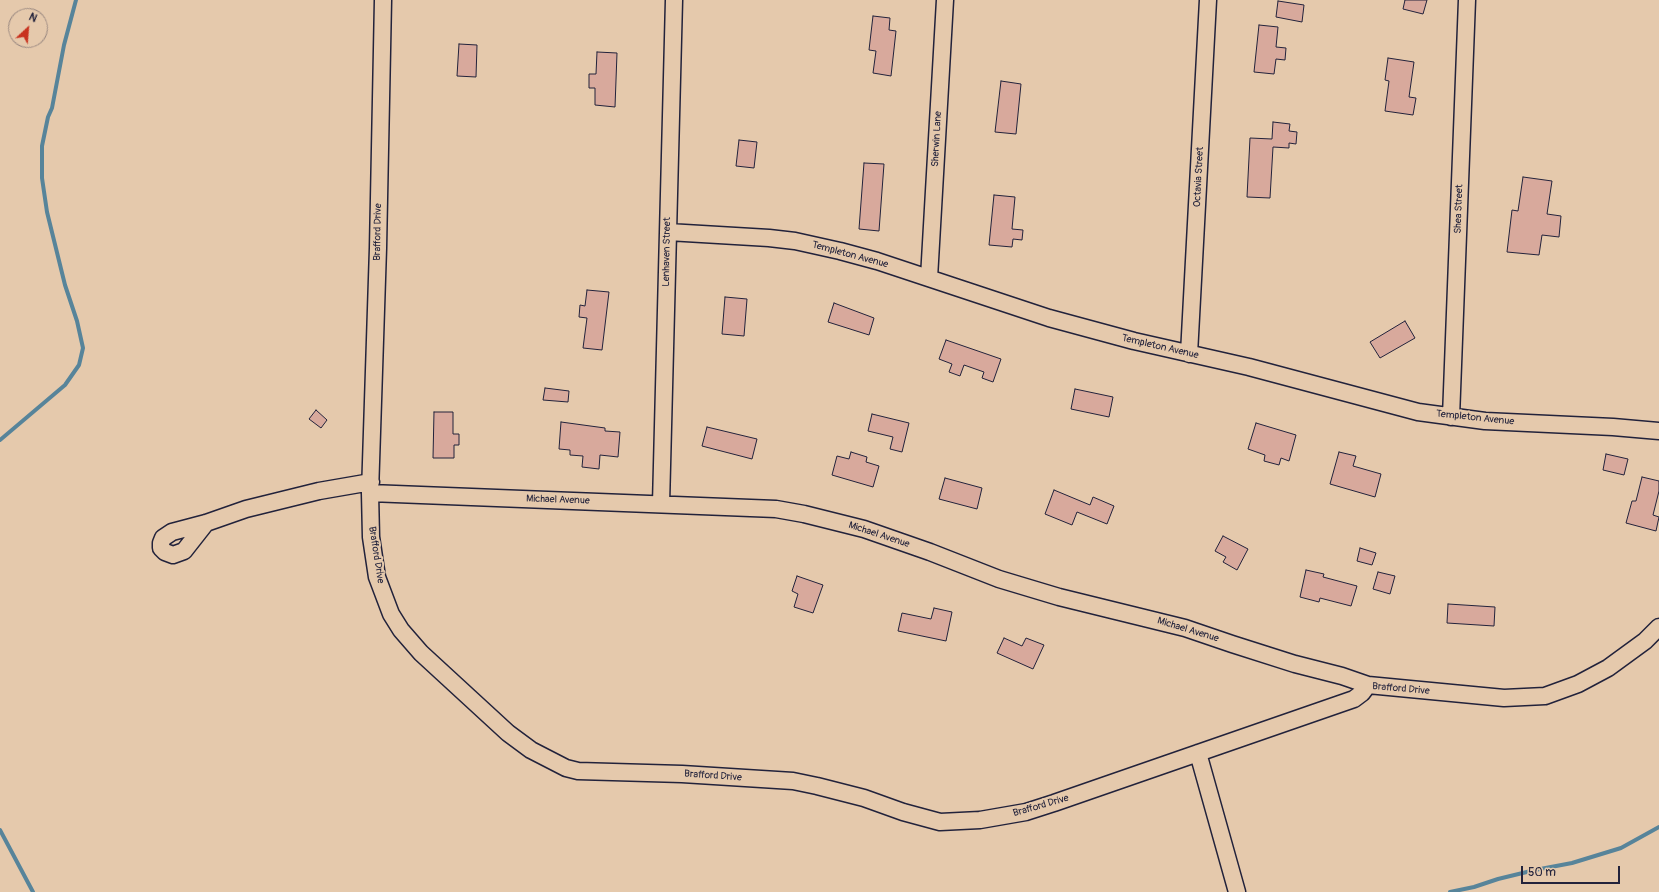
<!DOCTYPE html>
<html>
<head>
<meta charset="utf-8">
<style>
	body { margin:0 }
	#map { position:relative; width:1659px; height:892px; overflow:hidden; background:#e5c9ac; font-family:Pangolin,sans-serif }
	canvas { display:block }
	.north { position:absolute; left:8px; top:8px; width:40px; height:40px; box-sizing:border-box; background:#e5c9ac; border:1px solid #97867f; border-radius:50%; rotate:26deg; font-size:11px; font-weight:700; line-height:16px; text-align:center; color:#22223b }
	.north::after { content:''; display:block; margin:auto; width:14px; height:18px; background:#c8321e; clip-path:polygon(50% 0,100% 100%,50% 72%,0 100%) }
	.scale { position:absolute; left:1521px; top:866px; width:99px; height:18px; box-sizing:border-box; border:2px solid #22223b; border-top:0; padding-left:5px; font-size:12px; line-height:14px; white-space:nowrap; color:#22223b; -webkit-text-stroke:3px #e5c9ac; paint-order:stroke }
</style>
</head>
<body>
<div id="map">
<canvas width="1659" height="892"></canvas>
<div class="north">N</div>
<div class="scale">50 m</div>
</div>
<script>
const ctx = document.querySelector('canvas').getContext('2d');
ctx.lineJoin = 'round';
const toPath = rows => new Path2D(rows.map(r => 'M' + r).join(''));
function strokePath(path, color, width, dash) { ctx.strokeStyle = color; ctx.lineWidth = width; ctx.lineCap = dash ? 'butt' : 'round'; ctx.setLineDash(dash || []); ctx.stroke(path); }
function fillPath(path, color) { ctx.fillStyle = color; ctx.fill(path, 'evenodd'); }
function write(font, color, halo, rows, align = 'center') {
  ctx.font = font + ' Pangolin,sans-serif'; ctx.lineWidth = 4; ctx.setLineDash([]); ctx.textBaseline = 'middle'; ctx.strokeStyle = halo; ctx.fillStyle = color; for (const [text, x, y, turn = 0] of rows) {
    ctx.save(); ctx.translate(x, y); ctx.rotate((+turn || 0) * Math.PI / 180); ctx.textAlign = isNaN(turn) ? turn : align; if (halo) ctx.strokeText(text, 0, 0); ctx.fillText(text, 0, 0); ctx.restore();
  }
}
const stream = toPath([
	[0,440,65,385,79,365,83,348,77,321,65,285,47,212,42,178,42,146,48,117,52,108,64,45,76,0],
	[0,830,33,892],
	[1450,892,1474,887,1498,879,1535,870,1572,863,1621,848,1659,827]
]);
const building = toPath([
	[1405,0,1427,0,1423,14,1403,9,1405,0],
	[1278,1,1304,5,1302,22,1276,17,1278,1],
	[873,16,890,18,889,30,896,31,891,76,873,73,876,51,869,50,873,16],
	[1259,25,1278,27,1276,47,1286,48,1285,60,1276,59,1274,74,1254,72,1259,25],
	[459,44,477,45,476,77,457,76,459,44],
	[597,52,617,53,615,107,595,105,595,88,589,88,589,74,596,74,597,52],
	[1388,58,1414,62,1409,97,1416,98,1413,115,1385,111,1389,81,1385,80,1388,58],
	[1001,81,1021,84,1016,134,995,132,1001,81],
	[1273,122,1290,124,1289,131,1297,132,1296,144,1289,143,1289,148,1273,147,1270,198,1247,197,1250,138,1272,139,1273,122],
	[739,140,757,142,754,168,736,166,739,140],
	[864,163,884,164,879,231,859,229,864,163],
	[1523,177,1552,181,1547,214,1561,216,1559,237,1542,235,1539,255,1507,252,1512,210,1518,211,1523,177],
	[994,195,1015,197,1012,229,1023,230,1022,240,1013,239,1012,247,989,245,994,195],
	[587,290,609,292,602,350,583,348,587,318,579,317,580,305,585,306,587,290],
	[725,297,747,299,744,336,722,334,725,297],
	[834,303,874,318,869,335,828,322,834,303],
	[1405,321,1415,338,1380,358,1370,342,1405,321],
	[946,340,1001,359,993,382,982,378,984,372,964,365,960,376,949,372,952,364,939,359,946,340],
	[545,388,569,391,568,402,543,400,545,388],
	[1075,389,1113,397,1109,417,1071,409,1075,389],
	[316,410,327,420,321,428,309,419,316,410],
	[434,412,453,412,453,434,459,434,459,445,454,445,454,458,433,458,434,412],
	[872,414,909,423,902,452,890,449,893,437,868,431,872,414],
	[561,422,605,428,605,431,620,432,618,457,600,455,599,469,582,467,583,456,570,455,570,450,559,449,561,422],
	[1256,423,1296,435,1289,461,1281,458,1279,465,1264,461,1265,455,1248,449,1256,423],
	[707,427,757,439,752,459,702,446,707,427],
	[851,452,867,457,866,462,879,466,873,487,832,475,837,456,849,459,851,452],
	[1339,452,1356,456,1353,466,1381,474,1375,497,1330,484,1339,452],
	[1606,454,1628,459,1624,475,1603,470,1606,454],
	[1642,477,1659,481,1659,491,1653,515,1659,517,1656,531,1626,523,1632,501,1636,501,1642,477],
	[945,478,982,488,977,509,939,499,945,478],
	[1054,490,1090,505,1093,497,1114,506,1107,524,1077,512,1072,525,1045,514,1054,490],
	[1223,536,1248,549,1237,570,1223,562,1226,557,1215,551,1223,536],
	[1360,548,1376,553,1372,565,1357,561,1360,548],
	[1306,570,1324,574,1323,577,1357,586,1351,606,1320,598,1319,602,1300,597,1306,570],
	[1378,572,1395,576,1390,594,1373,589,1378,572],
	[797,576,823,585,813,613,794,607,798,594,792,591,797,576],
	[1448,604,1495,607,1494,626,1447,623,1448,604],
	[934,608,952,612,946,641,898,631,902,613,931,619,934,608],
	[1004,638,1022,646,1026,638,1044,645,1033,669,997,653,1004,638]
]);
const minor = toPath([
	[383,0,378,248,370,493,371,537,377,577,391,614,401,630,421,653,508,733,531,750,566,768,578,771,682,774,793,781,817,786,864,798,903,812,940,822,980,820,1026,812,1054,803,1354,699,1362,693,1368,685],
	[668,232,769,238,795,241,840,251,877,261,1049,318,1134,341,1249,367,1418,412,1485,421,1613,427,1659,431],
	[929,278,945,0],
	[1189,354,1208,0],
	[1451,417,1467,0],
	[370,493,776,509,804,514,864,529,930,552,999,579,1059,597,1185,628,1232,644,1295,664,1342,676,1368,685,1504,698,1545,696,1578,684,1608,668,1645,641,1659,627],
	[661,504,674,0],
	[206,523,184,551,173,555,165,552,161,548,161,543,163,538,172,532,206,523,246,509,319,491,371,482],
	[1198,753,1237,892]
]);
const streetNames = [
	["Sherwin Lane",937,139,-87],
	["Octavia Street",1199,177,-87],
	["Shea Street",1459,209,-88],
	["Brafford Drive",378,232,-89],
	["Lenhaven Street",667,252,-89],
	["Templeton Avenue",850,255,15],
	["Templeton Avenue",1160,347,13],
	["Templeton Avenue",1475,418,6],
	["Michael Avenue",558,500,2],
	["Michael Avenue",879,535,18],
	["Brafford Drive",376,555,81],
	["Michael Avenue",1188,630,17],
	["Brafford Drive",1401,689,5],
	["Brafford Drive",713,776,4],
	["Brafford Drive",1041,806,-16]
];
strokePath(stream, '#57849a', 4);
fillPath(building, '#d8a99c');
strokePath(building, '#22223b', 1);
strokePath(minor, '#22223b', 19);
strokePath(minor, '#e5c9ac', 16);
write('10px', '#22223b', '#e5c9ac', streetNames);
</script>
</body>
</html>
